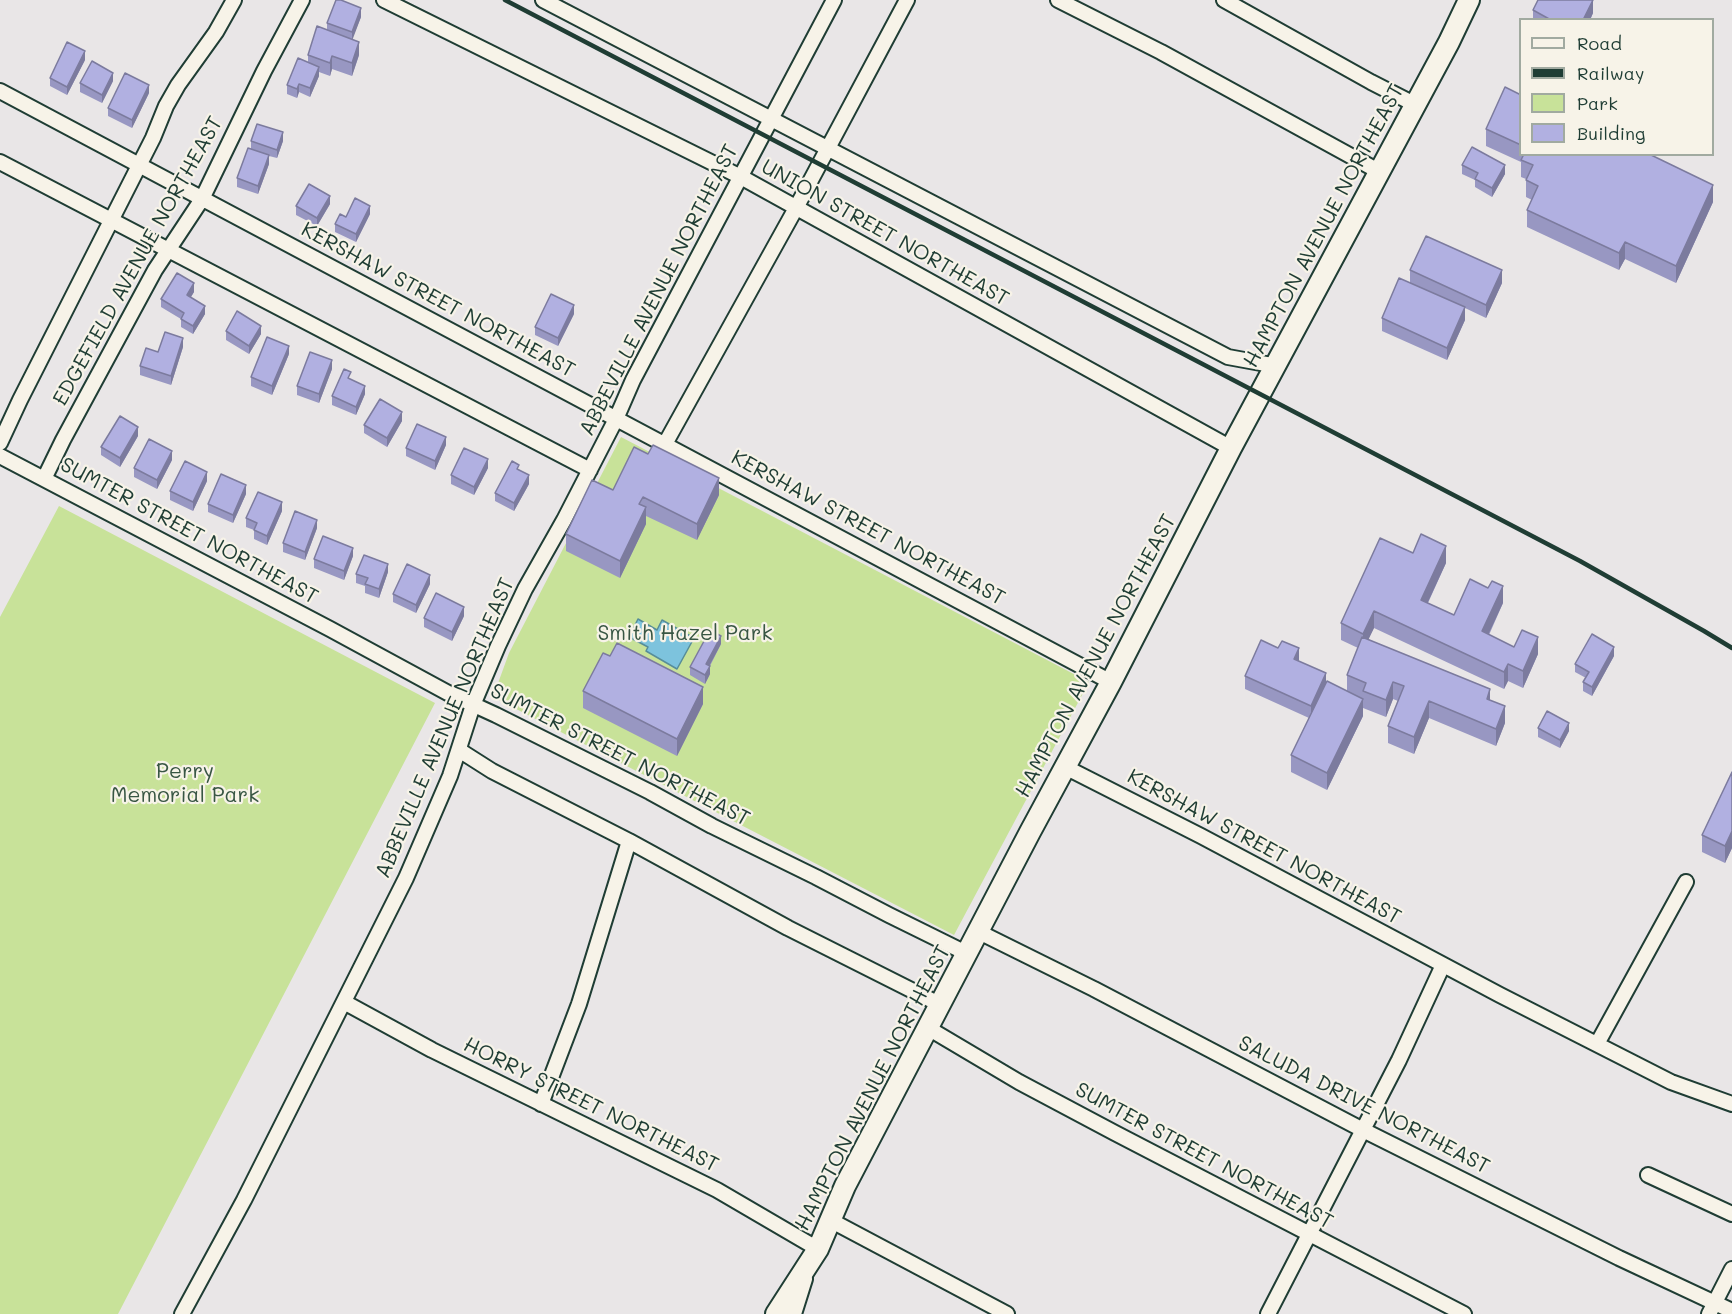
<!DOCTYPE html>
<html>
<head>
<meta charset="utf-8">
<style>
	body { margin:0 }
	#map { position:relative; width:1732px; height:1314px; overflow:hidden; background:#e9e6e7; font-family:Mali,sans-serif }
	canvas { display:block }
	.legend { position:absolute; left:1519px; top:18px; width:195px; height:138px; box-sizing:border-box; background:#f7f3e8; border:2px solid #a1aaa0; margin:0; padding:8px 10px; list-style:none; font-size:18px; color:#1f3d34 }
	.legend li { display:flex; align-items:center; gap:12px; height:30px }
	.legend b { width:30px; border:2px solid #a1aaa0 }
</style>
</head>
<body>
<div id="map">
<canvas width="1732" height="1314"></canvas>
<ul class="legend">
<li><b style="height:8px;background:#f7f3e8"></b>Road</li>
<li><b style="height:8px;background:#1f3d34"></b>Railway</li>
<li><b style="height:16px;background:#c8e299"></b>Park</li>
<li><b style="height:16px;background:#b1b0e1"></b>Building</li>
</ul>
</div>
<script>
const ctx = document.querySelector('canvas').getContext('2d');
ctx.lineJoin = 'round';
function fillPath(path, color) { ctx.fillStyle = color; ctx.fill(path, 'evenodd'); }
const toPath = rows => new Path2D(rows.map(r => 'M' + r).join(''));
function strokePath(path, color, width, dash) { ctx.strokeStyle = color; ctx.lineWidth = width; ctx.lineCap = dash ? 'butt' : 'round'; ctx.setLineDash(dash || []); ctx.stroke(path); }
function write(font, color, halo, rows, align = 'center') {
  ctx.font = font + ' Mali,sans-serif'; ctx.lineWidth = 4.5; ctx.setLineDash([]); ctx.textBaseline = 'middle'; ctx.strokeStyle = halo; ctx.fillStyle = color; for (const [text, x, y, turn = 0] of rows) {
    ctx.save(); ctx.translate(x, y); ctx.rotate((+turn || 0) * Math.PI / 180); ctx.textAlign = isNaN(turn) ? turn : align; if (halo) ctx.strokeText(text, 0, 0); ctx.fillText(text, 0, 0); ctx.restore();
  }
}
const green = toPath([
	[621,437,1089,682,954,935,493,697,509,653],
	[59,506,435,703,118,1314,0,1314,0,617]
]);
const water = toPath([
	[638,619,657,630,662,620,694,638,677,669,646,651,648,647,629,637,638,619]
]);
const street = toPath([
	[384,0,741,177,1231,448],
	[543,0,1228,357,1277,366],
	[1058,0,1161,52,1380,172],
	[1224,0,1371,82,1416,105],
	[0,91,1111,682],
	[0,162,590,470],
	[0,443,20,400,153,138,166,106,178,85,216,32,234,0],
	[665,444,796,208,907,0],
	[0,456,330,629,448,693,496,715,650,792,712,826,816,877,889,915,968,954],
	[44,479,63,440,155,270,202,199,264,71,302,0],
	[459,750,492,771,629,841,788,928,941,1005],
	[1065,767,1201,836,1500,995,1671,1082,1732,1104],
	[979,932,1094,989,1363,1130,1619,1258,1732,1311],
	[344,1002,432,1050,717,1190,818,1249,815,1256],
	[928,1028,1019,1082,1115,1133,1464,1314],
	[1597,1044,1686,882],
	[541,1104,579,1004,629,841],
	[1648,1175,1732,1214],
	[830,1220,1007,1314],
	[182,1314,244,1200,406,878,450,776,473,705,498,646,525,589,564,520,616,419,633,380,834,0],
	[794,1314,805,1279],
	[1268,1314,1399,1060,1443,965],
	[1709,1314,1732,1269]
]);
const secondary = toPath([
	[776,1314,818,1249,845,1186,1030,832,1111,682,1231,448,1449,42,1469,0]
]);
const rail = toPath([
	[505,0,1580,561,1704,631,1732,648]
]);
const wall = toPath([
	[1533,10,1593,13,1590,20,1533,20],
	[361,17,352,39,359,55,352,76,332,69,330,76,319,72,319,76,310,97,299,92,297,98,287,94,287,85,308,62,308,55,327,30,327,23],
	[85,60,67,95,50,86,50,78],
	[113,81,102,103,80,92,80,83],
	[149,93,132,128,108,116,108,108],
	[1521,95,1521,154,1649,154,1713,202,1676,283,1625,259,1619,270,1527,227,1527,210,1532,200,1526,197,1526,179,1521,177,1521,162,1486,146,1486,129],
	[251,141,283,141,277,158,269,156,269,164,258,194,237,187,237,178,251,149],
	[1462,165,1505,174,1492,197,1475,187,1475,180,1462,174],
	[330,204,317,226,296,215,296,206],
	[370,214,356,242,335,232,335,224,346,217],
	[1410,270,1502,283,1486,318,1465,308,1465,320,1447,360,1382,331,1382,318,1410,283],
	[194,292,191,297,205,314,193,334,181,327,181,319,161,307,161,299],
	[574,314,558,346,535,335,535,327],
	[226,331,261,334,249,354,226,340],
	[183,347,171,385,140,375,140,366],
	[289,354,272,395,251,386,251,377],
	[332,369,319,403,297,395,297,386],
	[351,379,365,394,356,415,332,405,332,396],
	[402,421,387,447,364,433,364,425],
	[138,436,120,467,101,455,101,447],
	[446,445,435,470,406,456,406,448],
	[172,460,157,489,134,477,134,468],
	[488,468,474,495,451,484,451,475],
	[519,470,529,484,514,511,495,501,495,493],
	[207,481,193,511,170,500,170,491],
	[613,490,719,495,697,540,646,516,646,524,620,578,566,551,566,534],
	[246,494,233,523,208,512,208,504],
	[282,511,267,545,254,539,254,530,246,527,246,518],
	[317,528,305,560,283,552,283,543],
	[1413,553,1446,563,1428,603,1454,615,1503,603,1489,635,1514,647,1538,654,1523,688,1508,681,1504,689,1374,628,1368,639,1490,700,1505,723,1496,746,1429,718,1414,754,1388,743,1388,726,1398,701,1393,699,1386,717,1363,708,1363,716,1327,790,1291,772,1291,755,1309,718,1245,689,1245,676,1299,661,1326,685,1347,691,1347,675,1358,648,1341,640,1341,623],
	[353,556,344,580,314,568,314,559],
	[388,572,379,598,365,593,365,586,356,583,356,574],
	[430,584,416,613,393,602,393,594],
	[464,616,452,641,424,627,424,618],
	[721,644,710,666,710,674,705,684,690,675,690,667],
	[1614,656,1592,696,1583,691,1583,682,1586,678,1575,672,1575,664],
	[583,691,703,704,677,756,583,708],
	[1538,728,1569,731,1560,748,1538,737],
	[1732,772,1732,848,1725,863,1702,852,1702,835]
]);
const shadedWall = toPath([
	[1593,0,1593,13,1590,20,1583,20],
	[361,8,361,17,352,41,352,32],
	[359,42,359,55,352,76,352,63],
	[85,51,85,60,67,95,67,87],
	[332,56,332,69,330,76,330,63],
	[319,67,319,76,310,97,310,88],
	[113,73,113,81,102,103,102,95],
	[299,84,299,92,297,98,297,89],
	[149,85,149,93,132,128,132,120],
	[283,132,283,141,277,158,277,150],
	[269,155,269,164,258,194,258,186],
	[1505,165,1505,174,1492,197,1492,188],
	[1713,185,1713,202,1676,283,1676,266],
	[330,196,330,204,317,226,317,218],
	[370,206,370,214,356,242,356,234],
	[1625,242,1625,259,1619,270,1619,253],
	[1502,270,1502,283,1486,318,1486,305],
	[194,283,194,292,187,303,187,295],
	[574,305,574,314,558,346,558,338],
	[205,306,205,314,193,334,193,326],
	[1465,307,1465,320,1447,360,1447,348],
	[261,326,261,334,249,354,249,346],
	[183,338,183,347,171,385,171,376],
	[289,346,289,354,272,395,272,386],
	[332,360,332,369,319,403,319,394],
	[365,386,365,394,356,415,356,407],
	[402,412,402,421,387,447,387,438],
	[138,427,138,436,120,467,120,458],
	[446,437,446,445,435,470,435,461],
	[172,451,172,460,157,489,157,480],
	[488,459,488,468,474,495,474,487],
	[207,472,207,481,193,511,193,502],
	[529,475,529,484,514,511,514,503],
	[719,478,719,495,697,540,697,524],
	[246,485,246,494,233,523,233,515],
	[282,502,282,511,267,545,267,536],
	[646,507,646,524,620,578,620,561],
	[317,520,317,528,305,560,305,552],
	[1446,546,1446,563,1421,617,1421,600],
	[353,548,353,556,344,580,344,571],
	[388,564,388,572,379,598,379,589],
	[430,575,430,584,416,613,416,605],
	[1503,586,1503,603,1482,648,1482,631],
	[464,607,464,616,452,641,452,632],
	[1374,611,1374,628,1363,651,1363,634],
	[721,636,721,644,706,672,706,664],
	[1538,637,1538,654,1523,688,1523,671],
	[1614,647,1614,656,1592,696,1592,687],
	[1299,648,1299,661,1294,659],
	[1508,664,1508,681,1504,689,1504,672],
	[710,666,710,674,705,684,705,675],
	[1326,673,1326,686,1311,719,1311,706],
	[1393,682,1393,699,1386,717,1386,700],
	[703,687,703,704,677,756,677,739],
	[1490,689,1490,706,1487,699],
	[1363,699,1363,716,1327,790,1327,773],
	[1429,701,1429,718,1414,754,1414,737],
	[1505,706,1505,723,1496,746,1496,729],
	[1569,723,1569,731,1560,748,1560,740],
	[1732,831,1732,848,1725,863,1725,846]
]);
const building = toPath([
	[336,0,341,0,361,8,352,32,327,23,336,0],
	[1538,0,1593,0,1583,20,1551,20,1533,10,1538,0],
	[317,26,359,42,352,63,332,56,330,63,308,55,317,26],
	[67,42,85,51,67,87,50,78,67,42],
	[298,58,319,67,310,88,299,84,297,89,287,85,298,58],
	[92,61,113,73,102,95,80,83,92,61],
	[125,73,149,85,132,120,108,108,125,73],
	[1505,87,1521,95,1521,145,1486,129,1505,87],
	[257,124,283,132,277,150,251,141,257,124],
	[1472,147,1505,165,1492,188,1475,179,1478,173,1462,165,1472,147],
	[248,148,269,155,258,186,237,178,248,148],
	[1524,154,1649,154,1713,185,1676,266,1625,242,1619,253,1527,210,1538,186,1526,180,1533,165,1521,160,1524,154],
	[309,184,330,196,317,218,296,206,309,184],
	[355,198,370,206,356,234,335,224,340,214,346,217,355,198],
	[1426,236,1502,270,1486,305,1410,270,1426,236],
	[177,273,194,283,187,295,205,306,193,326,181,319,184,313,161,299,177,273],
	[1399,278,1465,307,1447,348,1382,318,1399,278],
	[551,294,574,305,558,338,535,327,551,294],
	[237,311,261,326,249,346,226,331,237,311],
	[165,332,183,338,171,376,140,366,146,348,158,352,165,332],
	[267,337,289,346,272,386,251,377,267,337],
	[310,352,332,360,319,394,297,386,310,352],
	[344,369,351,372,348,378,365,386,356,407,332,396,344,369],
	[380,399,402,412,387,438,364,425,380,399],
	[120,416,138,427,120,458,101,447,120,416],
	[417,424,446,437,435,461,406,448,417,424],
	[149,439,172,451,157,480,134,468,149,439],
	[653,445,719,478,697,524,643,497,639,504,646,507,620,561,566,534,592,480,613,490,634,447,648,454,653,445],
	[464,448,488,459,474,487,451,475,464,448],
	[185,461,207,472,193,502,170,491,185,461],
	[512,461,519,465,517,469,529,475,514,503,495,493,512,461],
	[221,474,246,485,233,515,208,504,221,474],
	[258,492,282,502,267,536,254,530,257,523,246,518,258,492],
	[295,511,317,520,305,552,283,543,295,511],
	[1421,534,1446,546,1421,600,1454,615,1470,579,1488,588,1492,581,1503,586,1482,631,1514,647,1522,630,1538,637,1523,671,1508,664,1504,672,1374,611,1363,634,1341,623,1380,538,1413,553,1421,534],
	[323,536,353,548,344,571,314,559,323,536],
	[364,555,388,564,379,589,365,584,368,578,356,574,364,555],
	[407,564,430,575,416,605,393,594,407,564],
	[436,593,464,607,452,632,424,618,436,593],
	[710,630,721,636,706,664,710,666,705,675,690,667,710,630],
	[1592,634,1614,647,1592,687,1583,682,1589,672,1575,664,1592,634],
	[1362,637,1490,689,1487,699,1505,706,1496,729,1429,701,1414,737,1388,726,1404,686,1393,682,1386,700,1363,691,1366,683,1347,675,1362,637],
	[1261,640,1278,648,1282,641,1299,648,1294,659,1326,673,1311,706,1245,676,1261,640],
	[617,643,703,687,677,739,583,691,603,653,610,656,617,643],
	[1327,681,1363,699,1327,773,1291,755,1327,681],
	[1547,711,1569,723,1560,740,1538,728,1547,711],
	[1732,772,1732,831,1725,846,1702,835,1732,772]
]);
const streetNames = [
	["HAMPTON AVENUE NORTHEAST",1324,226,-62],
	["UNION STREET NORTHEAST",885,233,29],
	["EDGEFIELD AVENUE NORTHEAST",138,261,-61],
	["ABBEVILLE AVENUE NORTHEAST",659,290,-63],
	["KERSHAW STREET NORTHEAST",438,300,28],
	["KERSHAW STREET NORTHEAST",868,528,28],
	["SUMTER STREET NORTHEAST",189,531,28],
	["HAMPTON AVENUE NORTHEAST",1096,656,-62],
	["ABBEVILLE AVENUE NORTHEAST",445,728,-67],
	["SUMTER STREET NORTHEAST",620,755,27],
	["KERSHAW STREET NORTHEAST",1264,847,28],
	["HAMPTON AVENUE NORTHEAST",873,1088,-63],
	["HORRY STREET NORTHEAST",591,1105,26],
	["SALUDA DRIVE NORTHEAST",1364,1105,27],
	["SUMTER STREET NORTHEAST",1204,1156,28]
];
const parkNames = [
	["Smith Hazel Park",685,634],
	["Perry",185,772],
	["Memorial Park",185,796]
];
fillPath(green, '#c8e299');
fillPath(water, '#7dc3dd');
strokePath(water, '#578d99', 1.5);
strokePath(street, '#1f3d34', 18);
strokePath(secondary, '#1f3d34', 24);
strokePath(street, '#f7f3e8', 14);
strokePath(secondary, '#f7f3e8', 20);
strokePath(rail, '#1f3d34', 4.5);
fillPath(wall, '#9897c2');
fillPath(shadedWall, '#7c7b9e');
fillPath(building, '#b1b0e1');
strokePath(building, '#7c7b9e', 1.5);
write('21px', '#1f3d34', '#f7f3e8', streetNames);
write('21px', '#385643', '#f7f3e8', parkNames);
</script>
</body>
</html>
